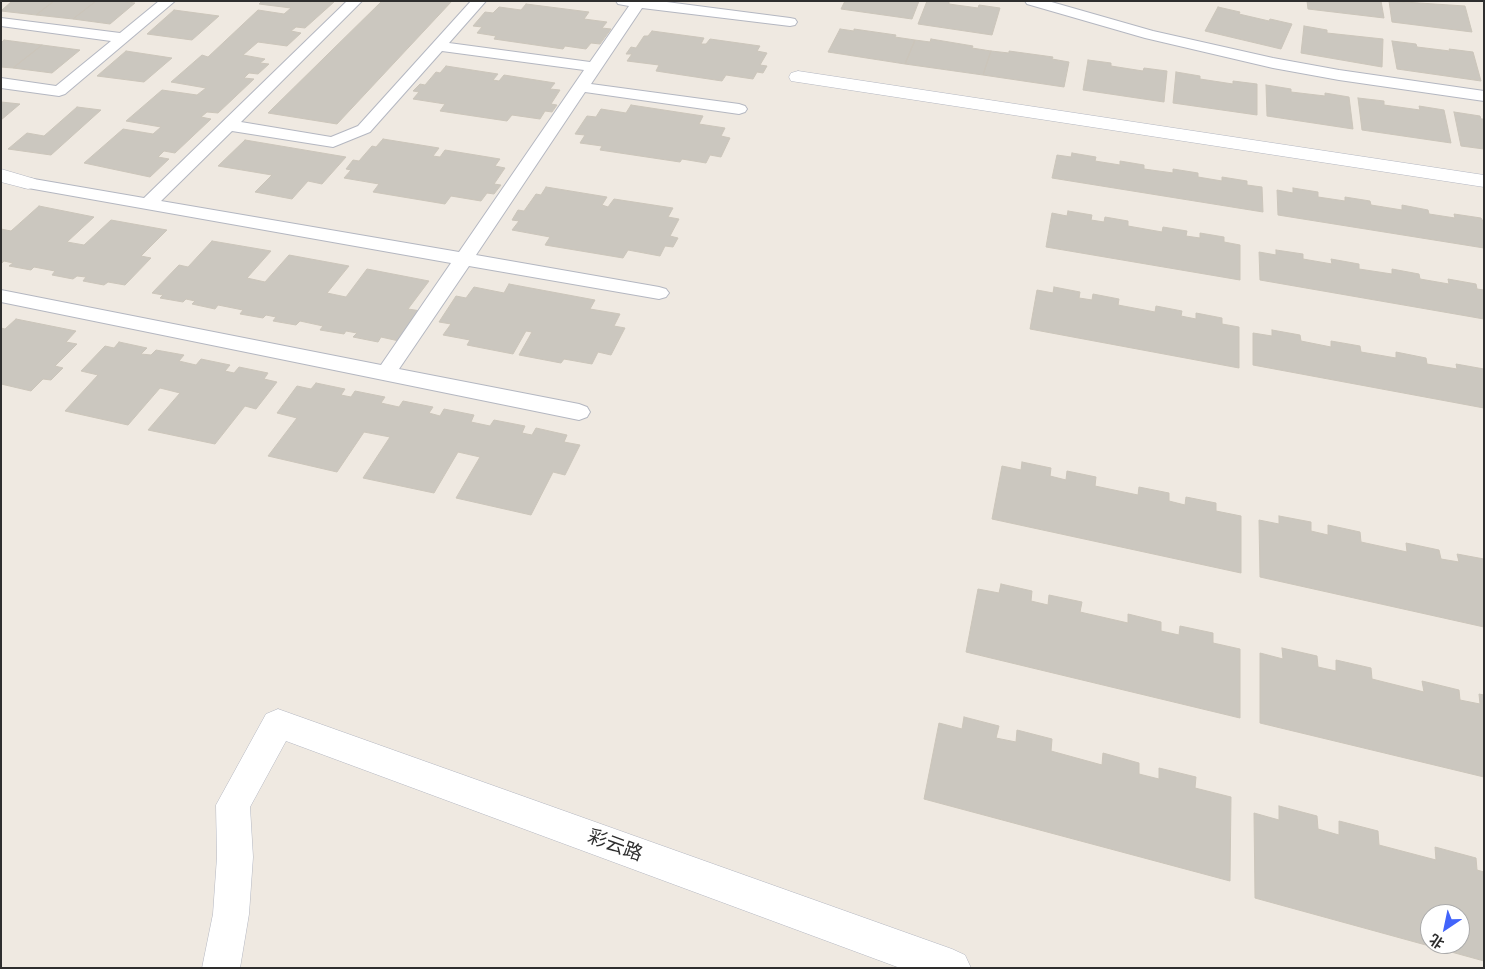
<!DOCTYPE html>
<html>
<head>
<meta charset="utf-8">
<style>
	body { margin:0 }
	#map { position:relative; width:1485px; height:969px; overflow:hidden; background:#efe9e1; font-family:"Fira Sans Condensed","Noto Sans SC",sans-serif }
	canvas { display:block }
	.frame { position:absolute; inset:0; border:2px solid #2e2e2e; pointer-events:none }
	.north { position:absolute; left:1420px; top:904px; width:50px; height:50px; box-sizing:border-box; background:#fff; border:1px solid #ababab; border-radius:50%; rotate:214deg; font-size:14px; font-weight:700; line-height:20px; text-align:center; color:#2e2e2e }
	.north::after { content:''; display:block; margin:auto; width:18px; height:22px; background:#4264fb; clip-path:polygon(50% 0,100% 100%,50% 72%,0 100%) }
</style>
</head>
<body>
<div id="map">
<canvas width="1485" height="969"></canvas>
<div class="frame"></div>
<div class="north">北</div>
</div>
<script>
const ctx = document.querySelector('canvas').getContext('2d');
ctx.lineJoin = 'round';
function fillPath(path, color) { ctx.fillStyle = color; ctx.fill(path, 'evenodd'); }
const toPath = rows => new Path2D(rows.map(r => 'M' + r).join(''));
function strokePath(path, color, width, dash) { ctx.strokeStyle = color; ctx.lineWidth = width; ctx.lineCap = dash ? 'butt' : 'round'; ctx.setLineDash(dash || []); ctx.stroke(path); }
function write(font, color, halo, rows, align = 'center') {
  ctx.font = font + ' "Fira Sans Condensed","Noto Sans SC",sans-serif'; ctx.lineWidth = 5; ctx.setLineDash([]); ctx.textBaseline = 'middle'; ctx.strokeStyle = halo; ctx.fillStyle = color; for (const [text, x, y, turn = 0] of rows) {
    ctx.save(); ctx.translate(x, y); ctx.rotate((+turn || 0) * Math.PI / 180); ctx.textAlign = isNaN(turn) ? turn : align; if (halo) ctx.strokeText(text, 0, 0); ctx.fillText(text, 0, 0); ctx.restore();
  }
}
const building = toPath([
	[12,1,54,1,36,15,1,11,12,1],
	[54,1,96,1,73,19,36,15,54,1],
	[96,1,121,1,135,3,110,24,73,19,96,1],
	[262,1,334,2,305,28,296,27,291,31,301,33,287,46,258,42,243,55,265,59,260,63,269,64,258,74,249,73,244,78,254,79,218,113,207,112,201,117,211,119,175,153,164,151,158,157,169,159,150,177,84,163,123,129,153,134,161,127,126,121,162,90,197,95,206,88,171,82,202,55,208,57,258,10,284,14,291,8,259,4,262,1],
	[382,1,452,1,337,124,268,113,382,1],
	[845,1,919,1,912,19,841,9,845,1],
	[927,1,949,1,949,4,978,8,979,5,1000,8,992,35,918,24,927,1],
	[1307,1,1381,1,1384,18,1308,9,1307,1],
	[1389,1,1465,6,1472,32,1392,22,1389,1],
	[526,4,589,12,584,19,607,22,602,28,611,29,600,44,591,43,586,49,565,46,563,49,494,39,496,36,477,33,482,27,473,26,485,12,493,13,499,7,521,10,526,4],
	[1218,7,1240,12,1239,14,1269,21,1270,19,1292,24,1281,49,1205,31,1218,7],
	[174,10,219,16,192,40,147,34,174,10],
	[1304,26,1327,30,1327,33,1383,39,1382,67,1301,53,1304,26],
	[840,29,854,31,854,29,896,35,895,37,915,40,905,64,828,52,840,29],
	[652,31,704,38,701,44,706,44,710,39,760,46,757,51,767,53,760,65,767,66,763,73,757,72,753,79,726,75,722,81,656,71,659,65,627,61,632,54,626,54,631,47,636,48,644,36,648,36,652,31],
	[931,39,973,46,972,48,991,51,983,75,905,64,915,40,930,42,931,39],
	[4,40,42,45,13,68,1,67,1,43,4,40],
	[1392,41,1416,44,1417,47,1450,51,1449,49,1473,52,1481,81,1397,69,1392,41],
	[42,45,80,50,52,73,13,68,42,45],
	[126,51,172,58,144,82,97,76,126,51],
	[991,51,1009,53,1009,51,1053,57,1052,59,1069,62,1064,87,983,75,991,51],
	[1088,60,1111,63,1111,66,1143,71,1144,68,1167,71,1164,102,1083,90,1088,60],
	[446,66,498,74,493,80,499,81,504,75,555,83,550,89,560,90,551,104,557,105,552,112,545,111,540,119,512,115,507,121,440,111,445,104,413,99,419,92,413,91,420,84,425,85,436,72,440,73,446,66],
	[1176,72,1200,76,1200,79,1233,84,1233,81,1257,84,1257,115,1173,103,1176,72],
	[1266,85,1291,89,1291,92,1325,96,1325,93,1349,97,1353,129,1267,116,1266,85],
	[1358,98,1384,101,1384,105,1420,110,1419,106,1444,110,1451,143,1362,130,1358,98],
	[1,102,20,104,1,120,1,102],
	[631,105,703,116,699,124,725,128,721,136,730,138,721,157,710,155,706,163,682,159,680,162,600,150,602,146,580,143,585,135,575,134,587,116,596,117,601,109,626,113,631,105],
	[77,107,101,110,51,155,8,149,27,133,44,136,77,107],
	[1454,112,1480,116,1481,119,1484,119,1484,149,1461,146,1454,112],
	[383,139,439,148,433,156,440,157,445,150,500,159,495,166,505,168,494,184,501,185,494,194,487,193,481,201,451,196,445,204,373,192,379,184,344,178,351,170,346,169,353,160,359,161,372,146,376,147,383,139],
	[245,140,346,157,322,184,308,181,292,199,255,192,272,175,218,166,245,140],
	[1072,153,1096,157,1095,161,1120,165,1120,161,1144,165,1144,169,1173,173,1173,169,1198,173,1198,177,1222,181,1222,177,1247,181,1247,185,1262,187,1263,212,1052,178,1057,155,1071,157,1072,153],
	[546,187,607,197,602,205,608,207,614,199,673,208,668,217,679,219,670,236,678,238,673,247,665,246,660,256,628,250,623,258,545,245,550,237,512,230,519,221,512,220,518,210,524,211,536,194,541,195,546,187],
	[1293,188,1318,192,1318,197,1345,201,1345,197,1370,201,1371,205,1402,210,1402,205,1428,210,1429,214,1455,218,1454,214,1481,218,1484,223,1484,248,1278,215,1277,190,1293,193,1293,188],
	[39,206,94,217,67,242,84,245,111,220,167,230,141,256,151,258,125,285,108,282,104,285,83,281,86,277,77,276,73,279,52,275,55,271,34,267,31,270,9,266,13,263,4,261,1,264,1,229,11,231,39,206],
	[1068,211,1092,215,1091,220,1104,222,1105,217,1128,221,1128,226,1162,232,1163,227,1187,231,1186,236,1200,238,1200,233,1224,237,1224,242,1240,245,1240,280,1046,247,1052,213,1067,216,1068,211],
	[212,241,271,251,247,278,265,282,289,255,349,266,327,293,346,297,367,269,429,281,408,309,421,311,399,341,381,337,378,342,353,337,357,333,346,331,344,334,320,330,323,326,300,321,296,325,273,321,276,317,266,315,263,318,240,314,243,310,218,305,215,309,192,304,195,301,186,299,183,302,160,298,163,295,152,293,179,265,188,267,212,241],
	[1276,250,1303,254,1303,259,1332,264,1331,259,1359,264,1359,269,1392,274,1392,269,1419,274,1420,279,1449,284,1448,279,1476,284,1477,289,1484,290,1484,319,1260,280,1259,252,1276,255,1276,250],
	[509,284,595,300,590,309,620,314,614,326,625,328,611,355,598,352,592,364,564,359,561,363,519,355,532,332,526,331,513,354,467,345,470,340,443,335,451,324,439,322,456,296,466,298,474,287,504,293,509,284],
	[1054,287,1080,292,1079,298,1092,300,1093,294,1119,299,1118,305,1155,312,1156,306,1182,311,1181,316,1196,319,1196,313,1222,318,1222,324,1239,327,1239,368,1030,329,1037,290,1053,293,1054,287],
	[16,319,76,331,66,342,77,344,55,366,63,368,51,380,43,379,31,391,1,384,1,328,5,329,16,319],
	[1272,330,1300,335,1301,341,1331,347,1331,341,1360,346,1361,352,1396,358,1396,352,1426,358,1427,364,1457,369,1456,364,1484,369,1484,408,1253,365,1253,333,1272,336,1272,330],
	[119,342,147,348,141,354,151,355,156,350,184,355,179,361,196,365,201,359,230,365,225,371,234,373,239,367,268,373,264,379,277,382,256,409,245,406,215,444,148,430,180,393,160,388,128,425,65,411,98,375,81,371,105,346,114,348,119,342],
	[316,383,345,389,341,395,351,397,355,391,385,397,381,403,399,407,403,401,433,407,429,413,440,416,444,409,474,415,471,422,490,426,494,420,525,426,522,433,532,435,536,428,567,435,564,442,580,445,565,475,553,472,531,515,456,498,480,457,458,452,434,493,363,478,390,437,364,432,337,472,268,456,297,418,277,413,297,386,311,389,316,383],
	[1022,462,1051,468,1050,476,1066,480,1067,471,1096,477,1095,486,1138,495,1139,487,1169,493,1169,501,1185,505,1186,497,1216,503,1216,511,1241,516,1241,573,992,519,1002,466,1021,470,1022,462],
	[1279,516,1311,522,1311,531,1328,535,1328,525,1360,532,1361,542,1407,552,1406,543,1439,550,1441,559,1459,562,1457,554,1484,559,1484,627,1260,577,1259,520,1279,524,1279,516],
	[1001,584,1032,591,1031,601,1048,605,1049,595,1082,602,1080,612,1128,623,1128,614,1161,622,1161,631,1179,635,1180,626,1213,633,1213,643,1240,649,1240,718,966,652,978,589,999,593,1001,584],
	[1282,648,1317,656,1318,667,1336,671,1336,660,1371,668,1372,679,1424,692,1422,681,1459,690,1460,700,1480,704,1479,694,1484,695,1484,777,1260,723,1260,653,1283,659,1282,648],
	[964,717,999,726,996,738,1016,742,1017,730,1052,739,1051,751,1102,765,1103,753,1139,763,1139,774,1159,779,1159,768,1196,777,1195,788,1231,797,1230,881,924,799,939,723,962,729,964,717],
	[1279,806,1317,816,1318,829,1339,835,1339,821,1378,831,1379,845,1436,860,1435,847,1476,858,1477,870,1484,872,1484,961,1255,898,1254,813,1279,820,1279,806],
	[1430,914,1460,914,1460,944,1430,944,1430,914]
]);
const lane = toPath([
	[159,1,175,1,65,94,59,96,1,88,1,78,56,86,111,41,1,26,1,18,120,33,159,1],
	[347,1,362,1,241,122,331,137,358,126,471,1,486,1,449,43,590,62,629,6,618,4,616,1,659,1,790,18,795,19,797,22,795,25,790,26,642,8,591,84,739,104,745,106,747,109,745,112,739,114,585,92,476,255,659,287,666,289,669,293,666,297,659,299,469,266,399,369,579,404,587,407,590,412,587,417,579,420,1,302,1,290,381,365,451,263,28,188,22,187,19,183,22,179,28,178,144,198,347,1],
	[442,51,584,70,459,252,161,201,232,131,333,147,370,132,442,51],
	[1025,1,1048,1,1153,31,1273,58,1339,70,1484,91,1484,101,1339,80,1273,68,1145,38,1027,4,1025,1]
]);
const street = toPath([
	[798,71,1484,175,1484,187,791,81,789,77,791,73,798,71],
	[1,169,35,179,39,183,35,187,28,189,1,182,1,169],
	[278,709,952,949,965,955,971,968,900,968,286,741,250,807,253,857,249,914,240,968,202,968,213,914,217,857,216,805,266,714,278,709]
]);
const nearStreetnames = [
	["彩云路",615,846,20]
];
fillPath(building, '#cbc7bf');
strokePath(building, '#cbc5ba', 1);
strokePath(lane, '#b4b7c1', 2);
strokePath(street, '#b4b7c1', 1);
fillPath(lane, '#fff');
fillPath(street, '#fff');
write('19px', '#2e2e2e', '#fff', nearStreetnames);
</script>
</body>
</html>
